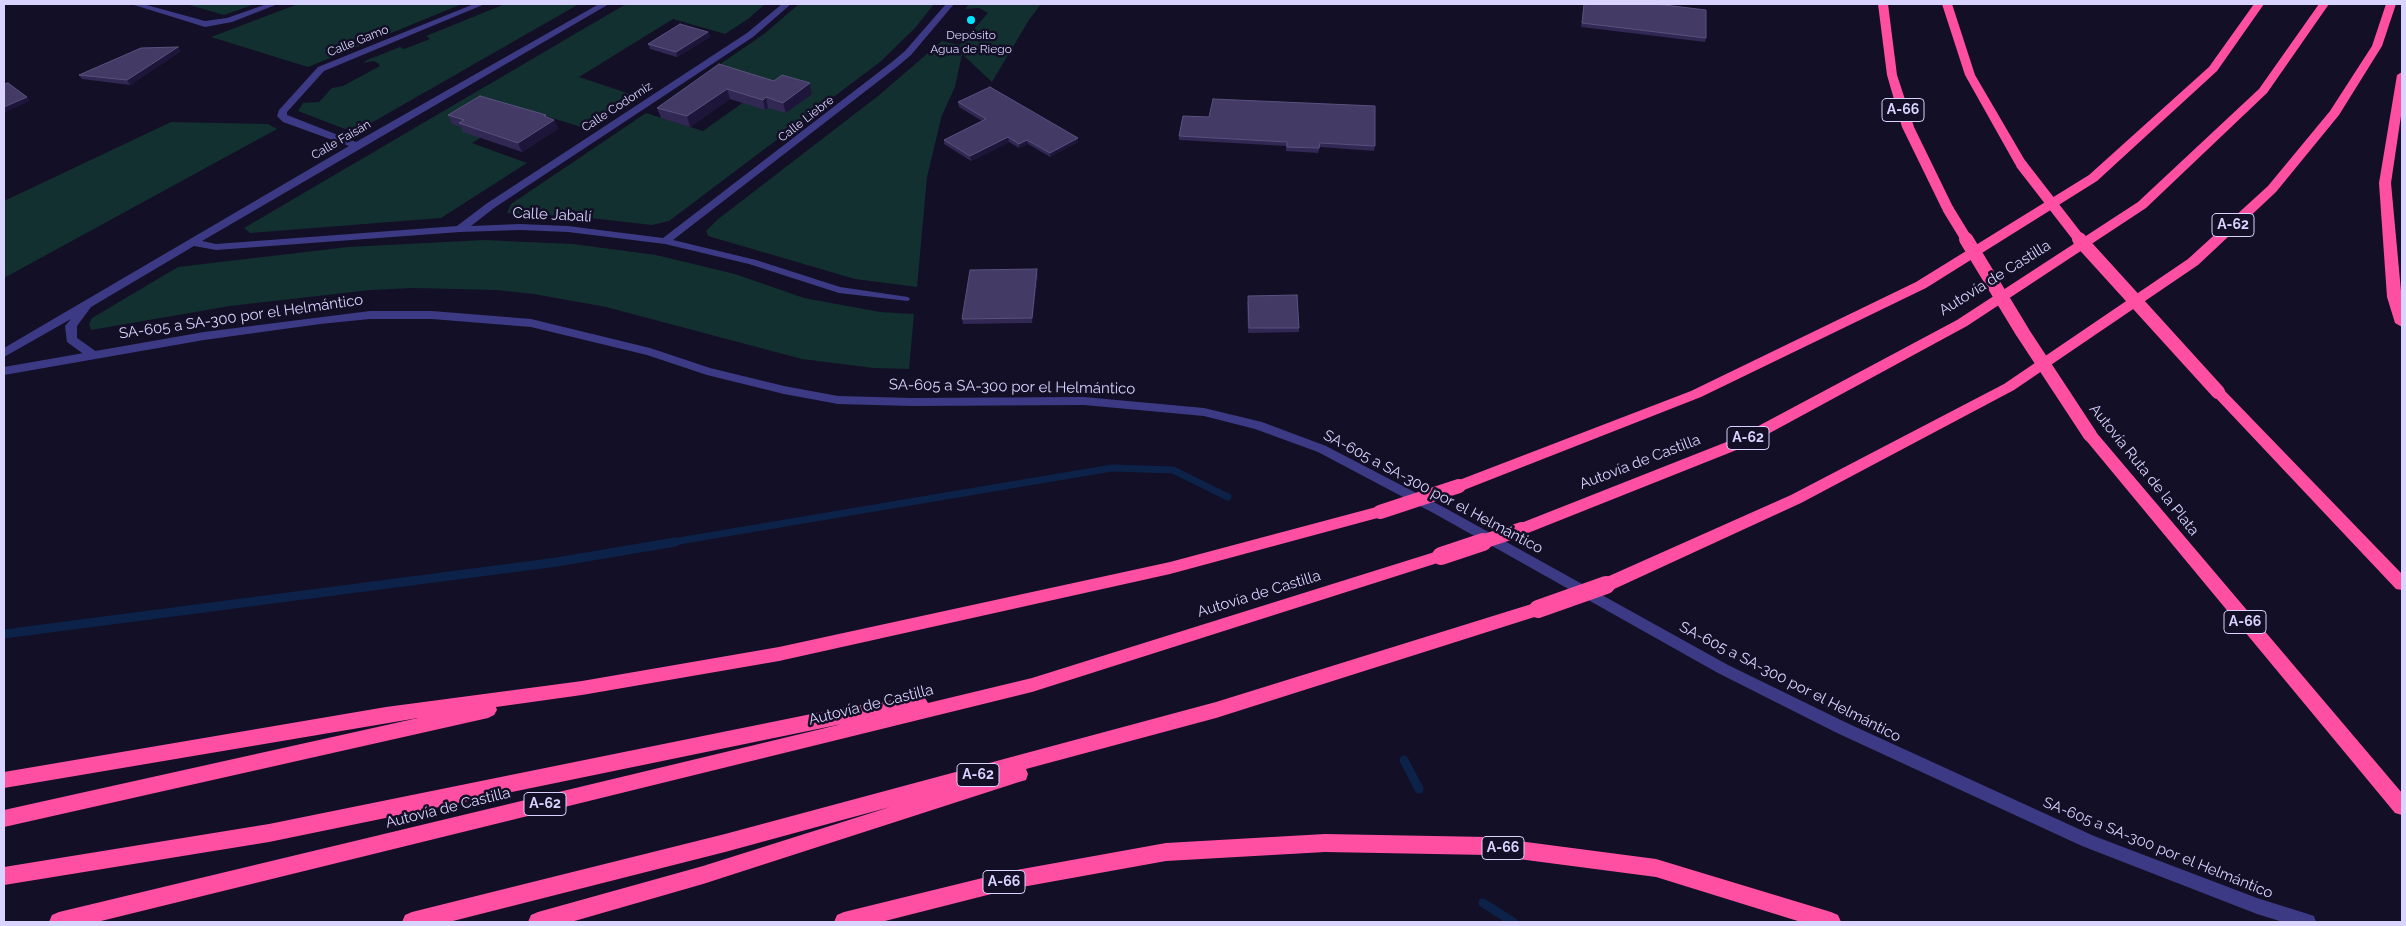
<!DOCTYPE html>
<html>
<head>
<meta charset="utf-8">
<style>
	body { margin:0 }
	#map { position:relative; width:2406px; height:926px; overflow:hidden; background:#130f26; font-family:Raleway,sans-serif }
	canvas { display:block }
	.frame { position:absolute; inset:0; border:5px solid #d9d4ff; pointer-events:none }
</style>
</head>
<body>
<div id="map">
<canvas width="2406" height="926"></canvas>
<div class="frame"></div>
</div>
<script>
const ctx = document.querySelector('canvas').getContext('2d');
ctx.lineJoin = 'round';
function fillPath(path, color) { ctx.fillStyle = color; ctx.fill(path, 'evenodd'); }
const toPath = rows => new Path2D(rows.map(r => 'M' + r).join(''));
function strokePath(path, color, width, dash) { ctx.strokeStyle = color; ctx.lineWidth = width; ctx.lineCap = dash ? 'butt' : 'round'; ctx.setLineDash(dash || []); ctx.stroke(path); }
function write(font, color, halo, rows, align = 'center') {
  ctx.font = font + ' Raleway,sans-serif'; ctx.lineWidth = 5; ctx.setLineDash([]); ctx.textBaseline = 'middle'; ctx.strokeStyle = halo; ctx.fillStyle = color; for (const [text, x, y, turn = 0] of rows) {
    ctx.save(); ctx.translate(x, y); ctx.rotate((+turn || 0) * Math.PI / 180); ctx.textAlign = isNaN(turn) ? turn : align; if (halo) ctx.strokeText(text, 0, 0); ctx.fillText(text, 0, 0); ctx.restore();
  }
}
const green = toPath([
	[186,4,255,4,224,15],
	[298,4,462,4,308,67,211,37],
	[505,4,579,4,359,130,345,129,298,111,303,103,319,102,332,88,343,86,380,66,378,63,373,61,363,63,367,60,400,47,404,49,430,39,426,36],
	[626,4,765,4,748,19,725,34,673,19,579,77,633,95,581,127,526,110,472,143,527,163,441,218,250,233,244,228],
	[799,4,934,4,915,28,880,62,669,221,652,225,582,217,507,213,511,204,646,113,703,131,748,99,716,67,764,34],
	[969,4,1041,4,1029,20,992,82,962,54,955,87,942,115,927,177,917,287,855,279,708,236,706,231,717,220,878,96,942,41,960,45,988,13,979,8,965,9],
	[171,122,268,124,277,129,4,278,4,201],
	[484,240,573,244,656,255,735,274,804,298,880,312,914,314,909,369,874,368,802,359,606,307,534,294,496,290,414,288,370,290,230,306,91,330,89,324,92,318,178,267,348,247]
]);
const streamFar1 = toPath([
	[667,543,1112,468,1173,470,1228,497]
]);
const stream = toPath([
	[4,634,557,562,675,542],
	[1404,760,1419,789],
	[1483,903,1513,922]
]);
const minor = toPath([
	[131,4,143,4,205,21,227,18,267,4,278,4,232,22,205,27,131,4],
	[474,4,485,4,324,71,287,112,287,115,356,142,599,4,609,4,202,241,216,244,457,226,486,204,747,33,782,4,791,4,753,37,494,208,471,226,520,224,568,226,663,238,892,62,905,51,946,4,954,4,911,55,898,66,673,240,756,260,840,287,908,297,910,299,908,301,839,293,749,264,665,244,568,232,520,230,460,232,216,250,194,246,91,307,77,326,77,338,97,352,99,355,97,358,89,358,67,342,65,326,71,319,4,357,4,348,349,146,283,122,277,116,279,110,318,67,474,4]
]);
const tertiary = toPath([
	[370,311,432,311,531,319,650,348,710,368,784,386,838,396,912,398,1084,397,1204,408,1262,422,1326,446,1447,509,1728,665,1847,723,2094,836,2257,898,2308,914,2314,916,2316,922,2283,922,2257,914,2082,846,1837,733,1718,673,1437,515,1318,452,1255,429,1204,416,1084,405,912,406,838,404,784,394,707,375,647,355,531,327,432,319,370,319,320,324,204,340,4,375,4,367,204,332,370,311]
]);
const motorway = toPath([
	[1878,4,1888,4,1897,75,1914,127,1954,209,1952,212,1948,213,1942,209,1902,127,1887,75,1878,4],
	[1942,4,1952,4,1975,75,2027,164,2025,166,2021,168,2015,164,1965,75,1942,4],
	[2254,4,2264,4,2217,71,2097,181,1926,288,1701,397,1464,490,1454,490,1451,486,1454,482,1691,391,1916,282,2089,175,2209,67,2254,4],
	[2319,4,2329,4,2267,93,2146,208,1967,326,1744,447,1528,533,1522,535,1516,533,1514,529,1516,525,1734,439,1957,320,2138,202,2259,89,2319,4],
	[2386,4,2396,4,2382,46,2339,115,2276,192,2198,265,2014,390,1801,503,1612,590,1606,591,1600,590,1598,585,1600,580,1791,495,2004,384,2188,259,2268,186,2330,111,2372,46,2386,4],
	[2402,72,2402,109,2391,183,2402,302,2402,327,2395,323,2387,297,2379,183,2397,75,2402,72],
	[2218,387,2223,389,2402,574,2402,590,2396,589,2213,395,2211,392,2213,389,2218,387],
	[2090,430,2095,431,2402,793,2402,815,2395,813,2085,439,2083,435,2085,431,2090,430],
	[1380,506,1385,508,1388,512,1385,516,1170,574,779,661,582,695,496,707,497,710,494,715,488,718,4,827,4,810,418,718,4,788,4,772,386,707,582,681,779,647,1170,562,1380,506],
	[1441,550,1447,552,1449,556,1447,560,1032,692,97,922,49,922,52,915,59,912,842,724,269,842,4,885,4,867,269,824,836,709,919,696,925,698,928,703,1032,678,1441,550],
	[1538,602,1544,604,1546,609,1544,614,1216,718,1026,769,1028,774,1026,780,1019,782,703,884,571,922,528,922,531,915,538,912,703,866,890,807,725,852,449,922,402,922,405,915,412,912,725,834,1216,702,1538,602],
	[1325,834,1488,837,1656,859,1831,912,1838,915,1841,922,1801,922,1656,877,1488,855,1325,852,1166,861,1011,889,881,922,834,922,837,915,844,912,1011,871,1166,843,1325,834]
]);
const motorwayBridgeFar2 = toPath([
	[2021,164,2080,240],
	[1948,209,1967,240]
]);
const motorwayBridgeFar1 = toPath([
	[1966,239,2023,333,2090,435],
	[2079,239,2218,392],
	[1380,512,1459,486],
	[1479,543,1522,529]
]);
const motorwayBridge = toPath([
	[1441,556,1483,542],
	[1538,609,1606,585]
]);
const wall = toPath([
	[1584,4,1706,38,1705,42,1581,27],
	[708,32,710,37,677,57,650,49,648,44],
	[181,51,130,85,82,79,79,75],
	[719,64,774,81,810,83,812,94,786,113,768,108,765,110,730,99,690,127,661,118,657,108],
	[958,102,1078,142,1050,157,1028,144,1019,148,1009,142,971,161,944,144,944,140,982,121,959,107],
	[448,115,546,117,554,120,558,129,522,152,463,132,461,127,452,124],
	[1179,136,1375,146,1374,151,1320,147,1318,153,1286,151,1286,146,1179,140],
	[1038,274,1032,323,963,324,962,319],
	[1247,301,1299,328,1299,332,1248,333]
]);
const shadedWall = toPath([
	[708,32,710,37,677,57,676,52],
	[178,47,181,51,130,85,127,80],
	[810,83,812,94,786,113,783,103],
	[727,89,730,99,690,127,687,116],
	[27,97,30,101,4,113,4,107],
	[766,97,768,108,765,110,763,100],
	[546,115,549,123,554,120,558,129,522,152,518,143],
	[1008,137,1009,142,971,161,970,156],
	[1078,138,1078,142,1050,157,1050,153],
	[1027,140,1028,144,1019,148,1019,144],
	[1037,269,1038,274,1032,323,1032,318]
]);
const building = toPath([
	[1584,4,1656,4,1706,10,1706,38,1582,23,1584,4],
	[680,24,708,32,676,52,648,44,680,24],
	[178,47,127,80,79,75,141,48,178,47],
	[719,64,774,81,782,75,810,83,783,103,766,97,763,100,727,89,687,116,657,108,719,64],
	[8,83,27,97,4,107,4,84,8,83],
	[990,87,1078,138,1050,153,1027,140,1019,144,1008,137,970,156,944,140,986,119,958,102,990,87],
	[480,96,546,115,544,116,554,120,518,143,459,123,464,120,448,115,480,96],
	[1213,99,1375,106,1375,146,1320,143,1319,148,1287,147,1287,142,1179,136,1183,116,1209,117,1213,99],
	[1037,269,1032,318,962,319,970,270,1037,269],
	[1297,295,1299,328,1249,328,1248,296,1297,295]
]);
const markers = [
	[971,20,5,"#00e5ff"]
];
const farPoinames = [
	["Depósito",971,35],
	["Agua de Riego",971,49]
];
const farStreetnames = [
	["Calle Gamo",358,41,-22],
	["Calle Codorniz",617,107,-33],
	["Calle Liebre",806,119,-38],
	["Calle Faisán",341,140,-30]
];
const shields = [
	[1903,110,42],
	[2233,225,42],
	[1748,438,42],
	[2245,622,42],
	[978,775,42],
	[545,804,42],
	[1503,848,42],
	[1004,882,42]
];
const shieldNames = [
	["A-66",1903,110],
	["A-62",2233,225],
	["A-62",1748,438],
	["A-66",2245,622],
	["A-62",978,775],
	["A-62",545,804],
	["A-66",1503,848],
	["A-66",1004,882]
];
const streetNames = [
	["Calle Jabalí",552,215,3],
	["Autovía de Castilla",1995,278,-32],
	["SA-605 a SA-300 por el Helmántico",241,317,-8],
	["SA-605 a SA-300 por el Helmántico",1012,387,1],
	["Autovía de Castilla",1640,462,-21],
	["Autovía Ruta de la Plata",2144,470,51],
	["SA-605 a SA-300 por el Helmántico",1433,492,28],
	["Autovía de Castilla",1259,594,-17],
	["SA-605 a SA-300 por el Helmántico",1790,682,27],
	["Autovía de Castilla",871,705,-14],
	["Autovía de Castilla",448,808,-14],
	["SA-605 a SA-300 por el Helmántico",2158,848,22]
];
fillPath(green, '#12302f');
strokePath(streamFar1, '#0c2248', 7);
strokePath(stream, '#0c2248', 9);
fillPath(minor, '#3d3a85');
fillPath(tertiary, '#3d3a85');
fillPath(motorway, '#ff4fa3');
strokePath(motorwayBridgeFar2, '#ff4fa3', 11);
strokePath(motorwayBridgeFar1, '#ff4fa3', 14);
strokePath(motorwayBridge, '#ff4fa3', 18);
fillPath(wall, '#312854');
fillPath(shadedWall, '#1d163a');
fillPath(building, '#433a66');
strokePath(building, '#5a527e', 1);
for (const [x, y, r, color] of markers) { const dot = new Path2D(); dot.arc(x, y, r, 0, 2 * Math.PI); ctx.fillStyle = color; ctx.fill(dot); strokePath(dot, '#130f26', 2); }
write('12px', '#d9d4ff', '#130f26', farPoinames);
write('12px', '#d9d4ff', '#130f26', farStreetnames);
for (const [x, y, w] of shields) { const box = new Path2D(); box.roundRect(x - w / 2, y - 11.5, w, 23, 4); ctx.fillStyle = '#130f26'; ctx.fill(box); strokePath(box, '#d9d4ff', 1); }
write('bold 14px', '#d9d4ff', null, shieldNames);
write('15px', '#d9d4ff', '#130f26', streetNames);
</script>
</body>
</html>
